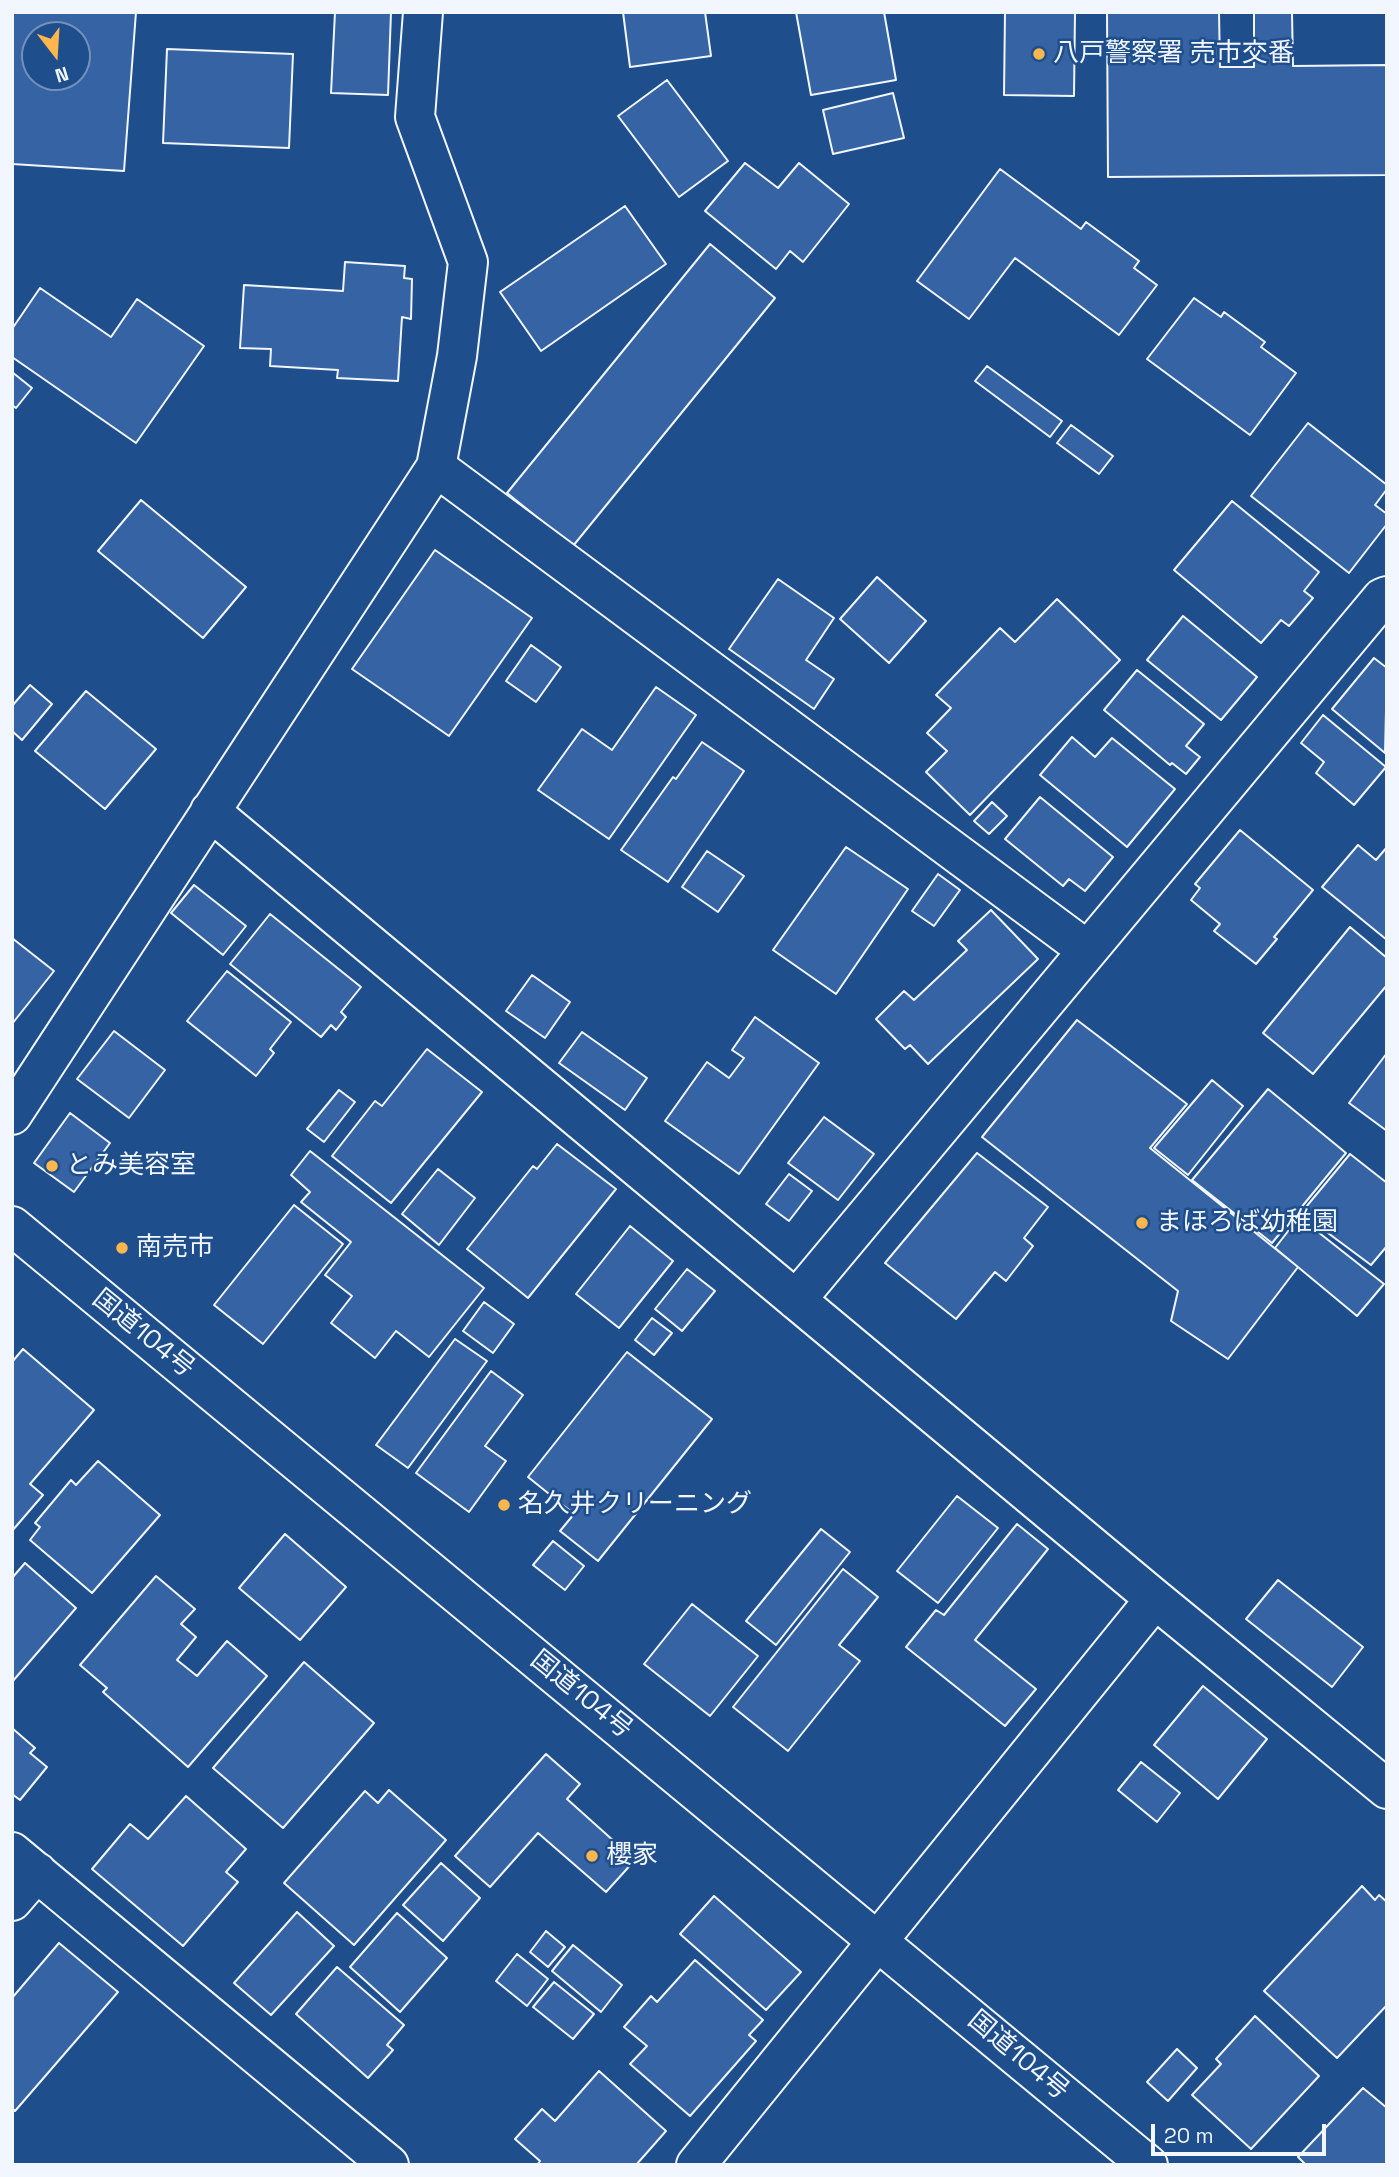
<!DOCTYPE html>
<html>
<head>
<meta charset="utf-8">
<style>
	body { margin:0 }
	#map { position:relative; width:1399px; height:2177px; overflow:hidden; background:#1f4e8c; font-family:"Space Grotesk",sans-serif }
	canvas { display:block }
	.frame { position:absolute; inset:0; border:14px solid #f2f6ff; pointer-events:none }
	.north { position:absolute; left:21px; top:21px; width:70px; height:70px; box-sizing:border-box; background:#1f4e8c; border:2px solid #7391ba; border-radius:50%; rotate:163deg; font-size:19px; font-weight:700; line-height:28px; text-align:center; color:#f2f6ff }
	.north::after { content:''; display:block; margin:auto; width:24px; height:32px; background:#ffb74d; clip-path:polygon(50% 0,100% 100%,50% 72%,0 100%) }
	.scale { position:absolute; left:1151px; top:2124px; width:175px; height:32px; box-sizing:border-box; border:4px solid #f2f6ff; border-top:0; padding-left:9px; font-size:21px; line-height:24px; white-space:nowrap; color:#f2f6ff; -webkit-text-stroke:5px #1f4e8c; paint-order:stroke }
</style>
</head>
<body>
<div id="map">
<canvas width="1399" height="2177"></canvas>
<div class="frame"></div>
<div class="north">N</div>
<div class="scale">20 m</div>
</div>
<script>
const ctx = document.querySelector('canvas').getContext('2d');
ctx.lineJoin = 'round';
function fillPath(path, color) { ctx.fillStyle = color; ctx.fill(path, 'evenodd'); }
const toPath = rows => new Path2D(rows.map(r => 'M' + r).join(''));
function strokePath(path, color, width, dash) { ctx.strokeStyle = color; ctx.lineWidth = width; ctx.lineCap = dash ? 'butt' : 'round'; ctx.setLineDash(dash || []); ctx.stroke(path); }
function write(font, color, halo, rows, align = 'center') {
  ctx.font = font + ' "Space Grotesk","Noto Sans JP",sans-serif'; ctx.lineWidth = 5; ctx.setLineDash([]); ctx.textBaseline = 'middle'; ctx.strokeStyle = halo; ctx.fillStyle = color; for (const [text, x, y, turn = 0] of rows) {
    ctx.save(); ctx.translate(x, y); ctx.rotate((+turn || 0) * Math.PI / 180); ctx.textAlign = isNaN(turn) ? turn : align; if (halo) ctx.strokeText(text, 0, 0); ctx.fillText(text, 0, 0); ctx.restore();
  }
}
const building = toPath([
	[12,12,136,12,124,171,12,164,12,12],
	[35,35,77,35,77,77,35,77,35,35],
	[335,12,391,12,388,95,331,93,335,12],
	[623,12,705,12,711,56,630,67,623,12],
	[796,12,884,12,896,80,811,95,796,12],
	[1005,12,1075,12,1074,96,1004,95,1005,12],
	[1107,12,1219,12,1220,67,1254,67,1254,13,1292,13,1293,66,1387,65,1387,175,1108,177,1107,12],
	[167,49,293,54,289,148,163,143,167,49],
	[667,80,728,161,679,197,618,116,667,80],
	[893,93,904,138,833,154,823,110,893,93],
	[745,163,778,188,799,163,849,204,803,262,790,251,776,269,705,211,745,163],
	[1000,169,1081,229,1086,222,1139,261,1134,268,1157,285,1119,335,1015,258,969,319,917,281,1000,169],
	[625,206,666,264,541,351,500,292,625,206],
	[710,244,775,298,573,546,507,493,710,244],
	[345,262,405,266,404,278,412,279,411,319,402,317,398,381,337,378,338,370,270,366,271,349,240,348,244,285,343,291,345,262],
	[40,288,111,337,137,299,204,346,136,443,12,357,12,329,40,288],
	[1194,298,1221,317,1224,312,1265,342,1261,347,1296,373,1250,435,1147,359,1194,298],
	[987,366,1062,421,1050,437,975,381,987,366],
	[12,372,32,388,16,408,12,405,12,372],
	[1308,423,1387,485,1387,489,1375,505,1387,514,1387,524,1349,573,1251,496,1308,423],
	[1071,425,1113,456,1099,474,1057,443,1071,425],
	[141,500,246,587,203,638,98,551,141,500],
	[1232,501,1319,572,1304,591,1313,598,1289,626,1281,620,1261,643,1174,570,1232,501],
	[435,550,532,618,449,736,352,669,435,550],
	[877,577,926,621,889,663,840,619,877,577],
	[778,579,834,618,806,660,834,679,814,709,729,649,778,579],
	[1057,599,1120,660,970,815,926,772,947,751,927,733,951,708,936,695,1000,628,1015,642,1057,599],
	[1183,616,1257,677,1221,720,1147,660,1183,616],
	[531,645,561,667,536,702,506,681,531,645],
	[1374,658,1387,668,1385,753,1332,709,1374,658],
	[1137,670,1204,724,1186,746,1200,757,1186,774,1172,763,1170,765,1104,710,1137,670],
	[30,685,52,704,22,740,12,731,12,706,30,685],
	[656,687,696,715,609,839,538,790,582,729,612,750,656,687],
	[86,691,156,749,105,809,35,751,86,691],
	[1323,715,1386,767,1354,805,1316,773,1324,762,1301,743,1323,715],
	[1072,737,1095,757,1112,738,1175,789,1127,847,1040,775,1072,737],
	[702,742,744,771,668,882,621,850,673,777,676,779,702,742],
	[1040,797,1113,857,1085,891,1069,879,1063,886,1005,839,1040,797],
	[992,802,1007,816,989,834,974,821,992,802],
	[1240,830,1313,890,1274,937,1277,939,1256,964,1214,931,1220,924,1191,900,1200,888,1195,884,1240,830],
	[1358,845,1376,860,1387,847,1387,940,1322,887,1358,845],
	[846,847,908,889,836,994,773,950,846,847],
	[707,851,744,876,718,912,682,887,707,851],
	[938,874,960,890,934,926,912,911,938,874],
	[194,885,246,926,223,955,171,913,194,885],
	[991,910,1038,959,928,1064,910,1045,905,1049,876,1019,904,991,914,1000,967,950,958,941,991,910],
	[270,914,361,987,341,1012,346,1017,336,1030,331,1025,321,1037,230,964,270,914],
	[1350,927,1387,958,1387,985,1313,1074,1263,1033,1350,927],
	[12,938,54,971,12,1024,12,938],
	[227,971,291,1022,270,1049,274,1053,256,1076,187,1021,227,971],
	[532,975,570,1002,545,1038,506,1011,532,975],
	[755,1017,819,1063,739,1174,665,1121,707,1062,729,1078,744,1058,732,1050,755,1017],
	[1077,1020,1187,1104,1150,1148,1298,1267,1228,1359,1171,1321,1178,1291,982,1137,1077,1020],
	[114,1031,165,1070,129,1118,77,1079,114,1031],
	[582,1032,647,1078,625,1110,559,1063,582,1032],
	[427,1049,482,1092,391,1203,332,1156,375,1101,382,1106,427,1049],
	[1387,1053,1387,1131,1349,1103,1387,1053],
	[1212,1080,1243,1106,1188,1175,1154,1148,1212,1080],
	[1268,1089,1346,1153,1272,1243,1192,1180,1268,1089],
	[339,1090,355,1102,324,1142,307,1129,339,1090],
	[70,1113,110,1143,74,1192,34,1163,70,1113],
	[824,1117,874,1154,838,1200,788,1163,824,1117],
	[557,1144,616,1189,528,1298,467,1249,533,1166,537,1169,557,1144],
	[310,1151,484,1288,429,1357,396,1331,375,1358,331,1323,352,1296,325,1275,351,1242,301,1202,310,1192,291,1175,310,1151],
	[977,1153,1048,1207,1024,1238,1033,1246,1006,1281,995,1272,956,1319,885,1263,977,1153],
	[1350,1154,1387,1183,1387,1246,1371,1265,1301,1213,1350,1154],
	[438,1169,475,1198,439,1245,402,1214,438,1169],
	[789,1174,812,1191,789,1221,766,1204,789,1174],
	[294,1205,343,1244,263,1344,214,1305,294,1205],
	[1299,1217,1384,1284,1357,1316,1275,1248,1299,1217],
	[630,1226,673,1261,619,1328,576,1294,630,1226],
	[687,1269,715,1291,682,1331,655,1309,687,1269],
	[484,1302,514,1324,493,1353,463,1331,484,1302],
	[652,1318,672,1333,654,1355,635,1340,652,1318],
	[455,1339,487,1361,408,1468,376,1445,455,1339],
	[23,1349,94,1410,30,1484,43,1495,12,1531,12,1362,23,1349],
	[627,1352,712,1419,598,1561,560,1531,574,1514,528,1477,627,1352],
	[491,1371,523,1395,485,1446,506,1461,469,1512,416,1473,491,1371],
	[98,1461,160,1515,92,1593,30,1540,40,1527,35,1523,71,1480,76,1485,98,1461],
	[957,1496,998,1528,938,1603,897,1571,957,1496],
	[1017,1524,1048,1549,975,1640,1036,1689,1005,1726,906,1647,936,1610,944,1615,1017,1524],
	[821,1529,850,1552,776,1645,746,1621,821,1529],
	[285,1534,346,1587,300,1640,239,1588,285,1534],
	[553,1541,584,1566,565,1590,533,1565,553,1541],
	[25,1563,76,1608,12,1682,12,1578,25,1563],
	[843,1569,878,1597,839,1645,860,1661,788,1751,733,1707,843,1569],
	[156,1576,195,1609,181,1624,196,1637,177,1660,197,1676,227,1641,267,1676,188,1767,103,1692,107,1688,80,1665,156,1576],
	[1278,1580,1363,1647,1332,1687,1246,1619,1278,1580],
	[692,1604,758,1656,710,1716,644,1664,692,1604],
	[304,1662,374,1723,283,1828,213,1768,304,1662],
	[1203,1686,1267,1739,1218,1799,1154,1745,1203,1686],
	[12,1728,35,1748,30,1753,47,1767,20,1800,12,1794,12,1728],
	[546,1754,580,1784,567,1799,635,1860,606,1892,538,1833,490,1887,455,1856,546,1754],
	[1141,1762,1180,1793,1157,1822,1118,1790,1141,1762],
	[389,1790,446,1840,354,1945,284,1883,365,1791,378,1803,389,1790],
	[186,1796,246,1849,226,1872,238,1882,183,1946,92,1869,130,1824,148,1839,186,1796],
	[441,1863,480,1898,443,1941,403,1905,441,1863],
	[1362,1886,1375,1900,1379,1895,1387,1902,1387,2005,1337,2058,1264,1991,1362,1886],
	[714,1896,801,1972,766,2010,680,1934,714,1896],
	[297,1912,334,1946,271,2015,234,1983,297,1912],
	[397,1913,447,1958,400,2012,350,1967,397,1913],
	[546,1931,565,1947,548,1967,530,1952,546,1931],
	[59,1943,118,1992,15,2111,12,2108,12,1998,59,1943],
	[573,1945,622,1985,601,2012,552,1971,573,1945],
	[517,1954,548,1979,527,2006,496,1981,517,1954],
	[695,1960,763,2020,749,2035,756,2041,690,2116,630,2064,647,2046,624,2027,651,1996,657,2002,695,1960],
	[337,1967,404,2025,387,2045,393,2050,368,2078,296,2014,337,1967],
	[554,1982,594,2014,573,2039,533,2007,554,1982],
	[1255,2016,1319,2076,1251,2149,1192,2095,1221,2064,1216,2059,1255,2016],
	[1177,2049,1197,2068,1168,2101,1147,2082,1177,2049],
	[599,2071,666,2131,636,2165,537,2165,540,2161,515,2139,542,2109,555,2121,599,2071],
	[1363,2088,1387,2108,1387,2165,1306,2165,1298,2157,1363,2088]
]);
const street = toPath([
	[423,12,415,117,468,262,457,356,436,467],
	[210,811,1155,1599,1387,1789],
	[12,1115,436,467,1087,950],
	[796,1300,1382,598,1387,596],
	[12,1852,389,2165],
	[12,1901,37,1872],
	[696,2165,1155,1599]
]);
const highway = toPath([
	[12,1226,1148,2165]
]);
const markers = [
	[1039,54,7,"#ffb74d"],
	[52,1166,7,"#ffb74d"],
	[1142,1223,7,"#ffb74d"],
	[122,1248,7,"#ffb74d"],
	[504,1505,7,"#ffb74d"],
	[592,1856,7,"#ffb74d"]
];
const poiNames = [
	["八戸警察署 売市交番",1053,54],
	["とみ美容室",66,1166],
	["まほろば幼稚園",1156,1223],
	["南売市",136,1248],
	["名久井クリーニング",518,1505],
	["櫻家",606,1856]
];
const streetNames = [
	["国道104号",143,1334,39],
	["国道104号",581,1695,39],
	["国道104号",1018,2056,40]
];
fillPath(building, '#3563a3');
strokePath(building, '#f2f6ff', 2);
strokePath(street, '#f2f6ff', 42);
strokePath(highway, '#f2f6ff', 42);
strokePath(street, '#1f4e8c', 38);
strokePath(highway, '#1f4e8c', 38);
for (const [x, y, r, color] of markers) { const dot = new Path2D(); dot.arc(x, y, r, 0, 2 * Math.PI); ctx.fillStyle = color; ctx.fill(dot); strokePath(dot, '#1f4e8c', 2.5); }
write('26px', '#f2f6ff', '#1f4e8c', poiNames, 'left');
write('26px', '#f2f6ff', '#1f4e8c', streetNames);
</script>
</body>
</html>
